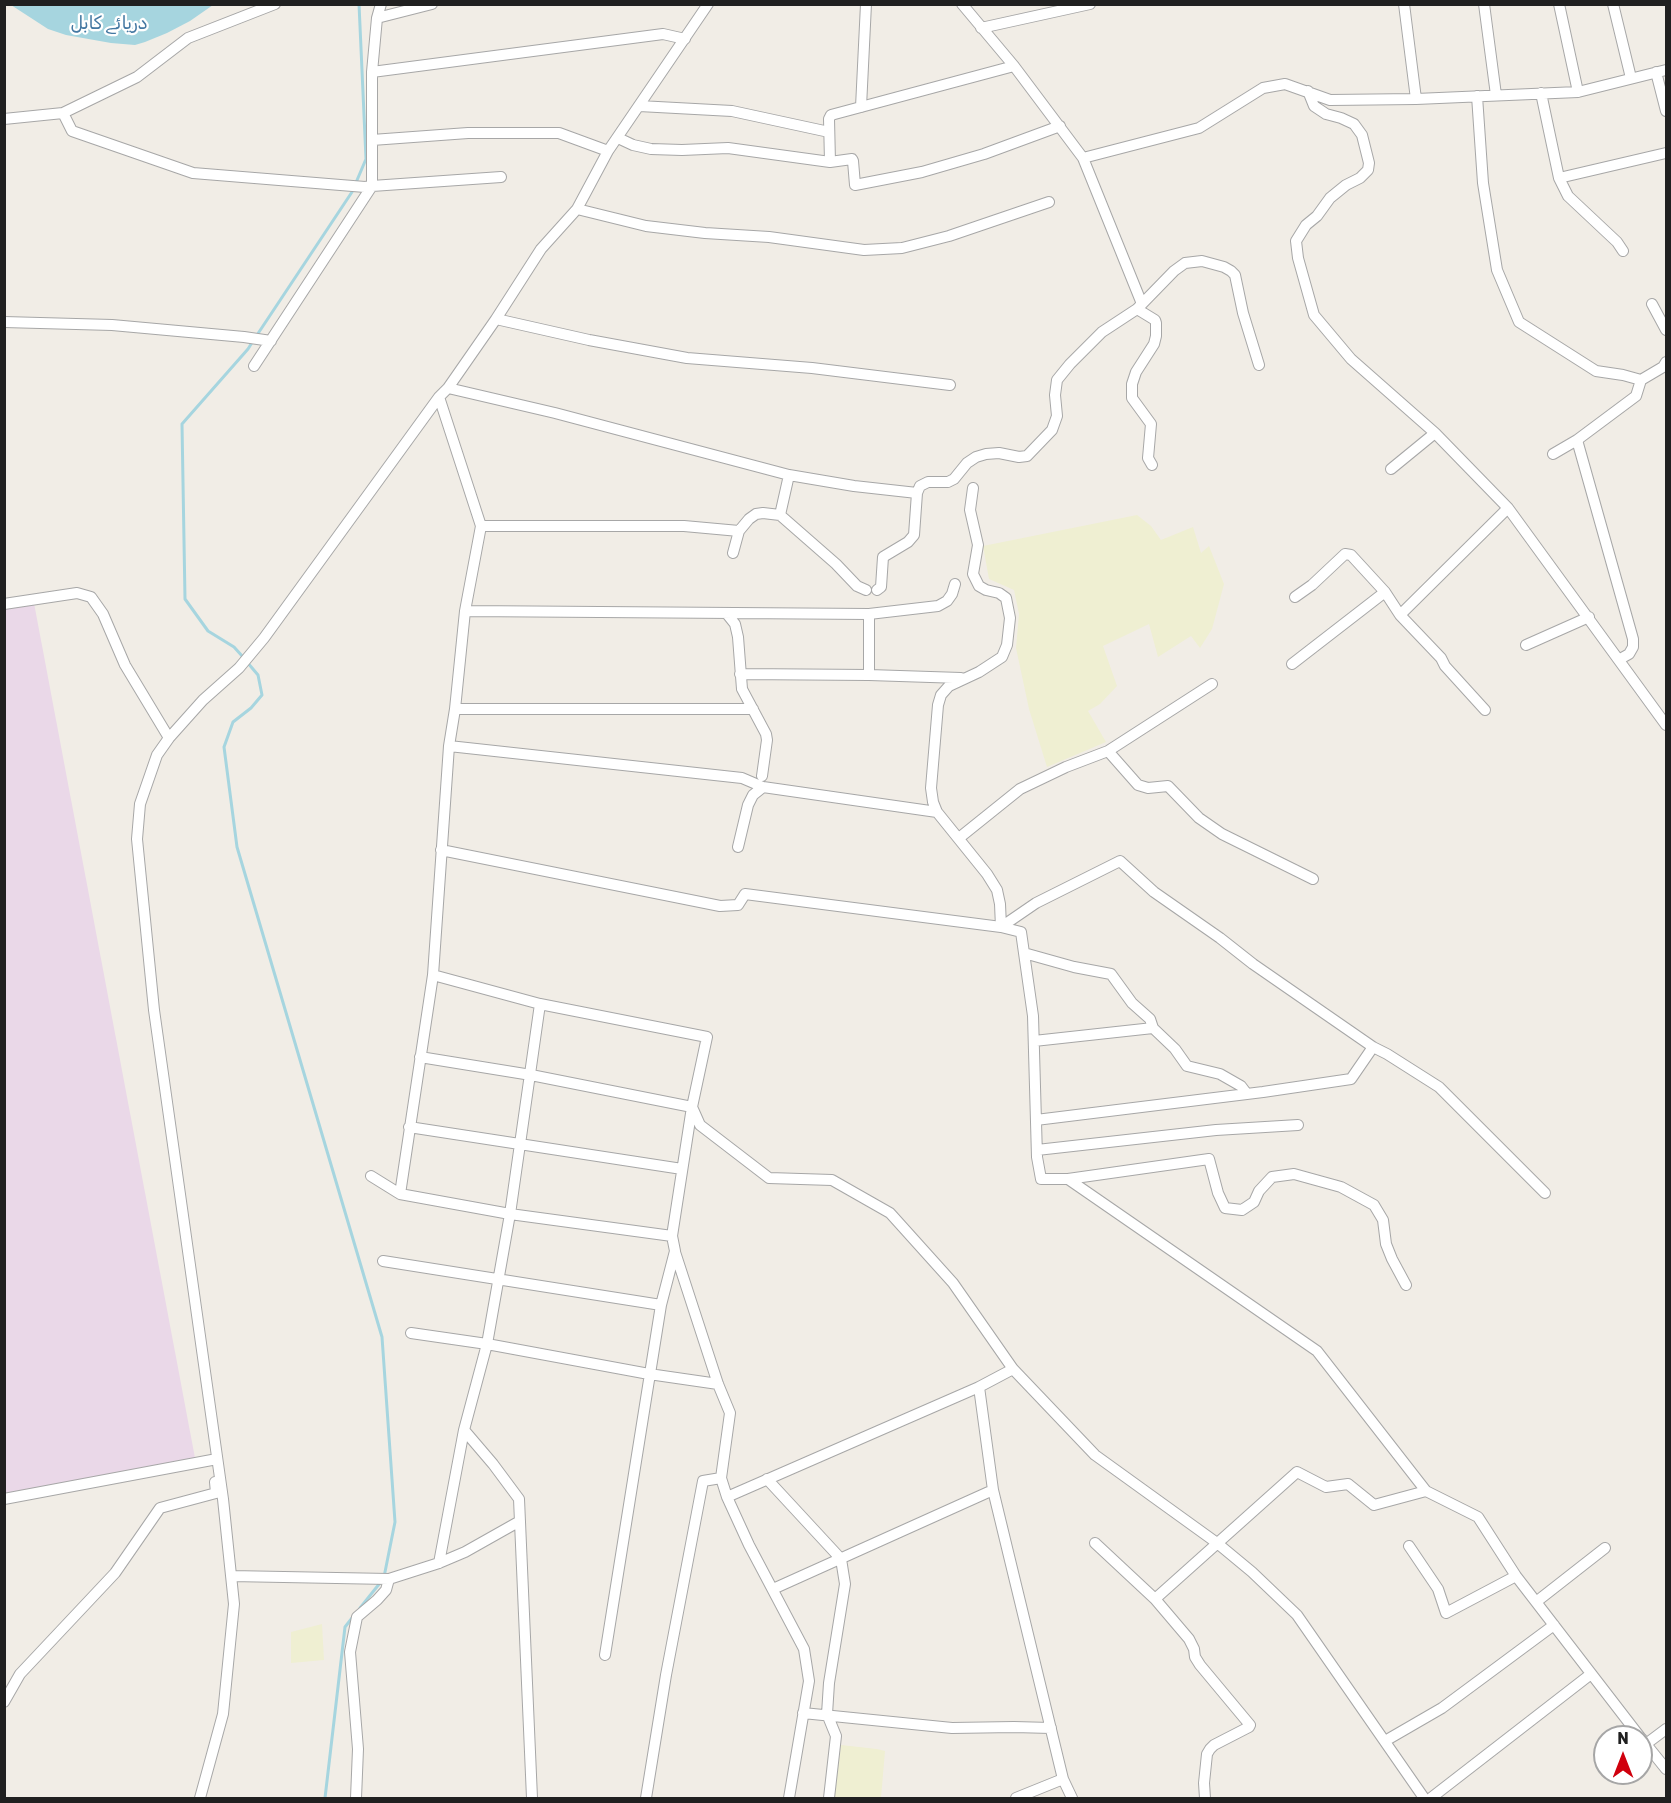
<!DOCTYPE html>
<html>
<head>
<meta charset="utf-8">
<style>
	body { margin:0 }
	#map { position:relative; width:1671px; height:1803px; overflow:hidden; background:#f1ede6; font-family:Rubik,sans-serif }
	canvas { display:block }
	.frame { position:absolute; inset:0; border:6px solid #202020; pointer-events:none }
	.north { position:absolute; left:1593px; top:1725px; width:60px; height:60px; box-sizing:border-box; background:#fff; border:2px solid #a6a6a6; border-radius:50%; rotate:0deg; font-size:16px; font-weight:700; line-height:24px; text-align:center; color:#202020 }
	.north::after { content:''; display:block; margin:auto; width:21px; height:27px; background:#d0000d; clip-path:polygon(50% 0,100% 100%,50% 72%,0 100%) }
</style>
</head>
<body>
<div id="map">
<canvas width="1671" height="1803"></canvas>
<div class="frame"></div>
<div class="north">N</div>
</div>
<script>
const ctx = document.querySelector('canvas').getContext('2d');
ctx.lineJoin = 'round';
function fillPath(path, color) { ctx.fillStyle = color; ctx.fill(path, 'evenodd'); }
const toPath = rows => new Path2D(rows.map(r => 'M' + r).join(''));
function strokePath(path, color, width, dash) { ctx.strokeStyle = color; ctx.lineWidth = width; ctx.lineCap = dash ? 'butt' : 'round'; ctx.setLineDash(dash || []); ctx.stroke(path); }
function write(font, color, halo, rows, align = 'center') {
  ctx.font = font + ' Rubik,"Noto Sans Arabic",sans-serif'; ctx.lineWidth = 4.5; ctx.setLineDash([]); ctx.textBaseline = 'middle'; ctx.strokeStyle = halo; ctx.fillStyle = color; for (const [text, x, y, turn = 0] of rows) {
    ctx.save(); ctx.translate(x, y); ctx.rotate((+turn || 0) * Math.PI / 180); ctx.textAlign = isNaN(turn) ? turn : align; if (halo) ctx.strokeText(text, 0, 0); ctx.fillText(text, 0, 0); ctx.restore();
  }
}
const industrial = toPath([
	[34,603,195,1458,5,1496,4,609]
]);
const farmland = toPath([
	[1137,515,1151,526,1161,540,1193,527,1201,553,1209,546,1224,584,1212,629,1200,648,1191,636,1158,657,1149,624,1103,646,1117,686,1100,704,1088,711,1106,742,1047,767,1029,709,1016,648,1019,614,1014,590,989,579,983,546],
	[322,1624,324,1660,291,1663,291,1632],
	[841,1745,877,1749,885,1751,881,1798,834,1798]
]);
const water = toPath([
	[11,5,213,5,190,21,167,33,145,42,135,45,111,43,66,35,48,29]
]);
const stream = toPath([
	[257,335,352,192,366,159,359,4],
	[243,657,234,647,208,631,185,599,182,424,248,349,253,341],
	[247,662,258,675,262,695,251,708,233,722,224,747,237,847,382,1337,395,1522,384,1577],
	[360,1608,380,1583],
	[325,1798,345,1627,352,1618]
]);
const minor = toPath([
	[962,4,1014,66,1083,158,1199,128,1263,88,1285,84,1330,100,1416,99,1578,92,1666,70],
	[1404,4,1416,99],
	[1484,4,1496,95],
	[1559,4,1578,92],
	[1613,4,1631,78],
	[377,18,432,4],
	[981,28,1090,4],
	[372,72,663,34,685,39],
	[1656,72,1666,111],
	[1308,91,1314,106,1326,114,1341,118,1354,124,1362,135,1369,163,1368,170,1360,178,1346,185,1330,198,1317,216,1306,225,1296,241,1298,258,1314,315,1351,359,1435,433,1508,508,1666,725],
	[1541,93,1559,178,1568,196,1617,242,1623,251],
	[1477,96,1483,183,1497,270,1519,322,1596,371,1623,375,1641,380,1663,367,1666,362],
	[639,106,732,111,829,132],
	[861,107,866,4],
	[63,113,72,131,193,173,365,187,372,186,501,177],
	[4,119,63,113,137,77,188,38,275,4],
	[618,138,633,145,651,149,682,150,728,148,830,162,852,159,853,161,855,185,922,172,984,154,1060,126],
	[372,140,468,133,559,133,608,151],
	[1083,158,1142,304],
	[830,162,829,119,831,115,1014,66],
	[1559,178,1666,153],
	[577,209,646,226,705,233,769,237,864,250,902,248,949,236,1049,202],
	[1652,304,1666,330],
	[1137,309,1155,320,1156,323,1156,336,1154,344,1136,372,1132,384,1132,398,1151,424,1148,458,1152,465],
	[496,319,589,340,687,358,812,368,950,385],
	[4,322,112,325,244,337,271,341],
	[254,366,372,186,372,72,377,18,381,4],
	[448,388,555,413,789,475,854,486,917,493],
	[1577,440,1633,639,1633,647,1629,654,1620,659],
	[1553,454,1577,440,1636,396,1641,380],
	[1391,469,1435,433],
	[973,488,970,510,978,545,973,574,979,586,986,590,999,593,1006,598,1010,618,1007,645,1002,657,979,672,949,686,941,695,938,705,931,788,933,802,937,812,987,874,997,890,1000,904,1001,927],
	[780,515,789,475],
	[481,526,684,526,739,531],
	[733,553,739,531,749,519,756,514,763,513,780,515,836,564,857,586,866,590],
	[877,590,881,587,883,557,908,542,914,535,917,493,920,486,928,482,948,482,954,479,967,463,976,457,986,454,999,453,1019,457,1027,456,1052,430,1057,416,1055,395,1057,380,1070,364,1102,332,1137,309,1174,271,1185,263,1202,261,1224,267,1231,271,1235,275,1243,313,1259,365],
	[1295,597,1312,585,1345,554,1351,555,1385,592,1400,615,1441,658,1445,666,1485,710],
	[4,604,77,593,91,597,103,614,125,665,169,738],
	[465,611,869,614,938,606,947,601,952,594,955,584],
	[727,614,735,624,738,637,742,689,766,734,767,740,762,776],
	[869,614,869,675],
	[1400,615,1508,508],
	[1526,645,1589,617],
	[1292,664,1385,592],
	[740,674,869,675,961,678],
	[455,709,753,709],
	[449,746,742,778,763,787,937,812],
	[1108,751,1138,785,1148,788,1168,786,1199,818,1222,834,1313,879],
	[959,838,1020,789,1066,767,1108,751,1212,684],
	[738,847,748,805,753,795,763,787],
	[441,850,720,906,738,905,745,894,1001,927,1021,932,1033,1016,1037,1157,1041,1179,1068,1179,1317,1351,1426,1491],
	[1001,927,1036,903,1120,861,1154,892,1220,938,1253,964,1373,1047,1387,1054,1439,1087,1545,1193],
	[1024,953,1074,967,1111,974,1132,1003,1150,1019,1153,1028,1175,1049,1187,1066,1220,1074,1241,1086,1247,1094],
	[433,975,540,1004,707,1037,692,1107,672,1236,675,1251,661,1305,605,1655],
	[1034,1041,1153,1028],
	[420,1057,531,1075,692,1107,700,1125,769,1178,832,1180,890,1213,953,1283,1013,1369,1095,1455,1217,1543,1252,1572,1297,1615,1424,1798],
	[1036,1120,1263,1092,1351,1079,1373,1047],
	[409,1127,682,1169],
	[1037,1150,1216,1130,1298,1125],
	[371,1176,400,1194,510,1214,672,1236],
	[1068,1179,1209,1159,1218,1193,1225,1208,1242,1210,1254,1202,1259,1191,1272,1177,1294,1174,1341,1187,1374,1205,1383,1220,1386,1244,1392,1259,1406,1285],
	[400,1194,433,975,449,746,455,709,465,611,481,526,439,397],
	[383,1261,661,1305],
	[411,1333,487,1344,649,1374,718,1384],
	[979,1387,993,1490,1063,1779,1072,1798],
	[464,1430,493,1464,519,1499,532,1798],
	[721,1478,727,1497,749,1545,804,1649,809,1681,789,1798],
	[767,1479,841,1559,845,1584,829,1683,827,1714,836,1736,829,1798],
	[727,1497,979,1387,1013,1369],
	[4,1499,217,1459],
	[1095,1543,1155,1599,1189,1639,1194,1649,1195,1657,1200,1665,1250,1725,1249,1727,1214,1745,1210,1749,1207,1754,1204,1783,1205,1798],
	[1409,1546,1438,1589,1446,1613,1516,1576],
	[439,1563,464,1430,487,1344,510,1214,540,1004],
	[231,1576,389,1579,439,1563,465,1552,520,1521],
	[773,1589,993,1490],
	[1155,1599,1297,1472,1326,1487,1348,1484,1374,1505,1426,1491,1478,1517,1516,1576,1640,1737],
	[1536,1602,1605,1548],
	[4,1702,20,1674,115,1573,160,1508,216,1493,215,1482],
	[803,1713,952,1728,1014,1727,1051,1728],
	[1641,1738,1666,1769],
	[1385,1741,1442,1708,1554,1625],
	[1646,1744,1666,1729],
	[200,1798,223,1714,234,1604,223,1499,154,1010,137,839,140,804,157,755,169,738,203,700,239,668,264,638,439,397,448,388,496,319,541,249,577,209,608,151,708,4],
	[356,1798,358,1749,350,1652,357,1617,377,1600,386,1590,389,1579],
	[646,1798,666,1675,703,1481,721,1478,730,1413,718,1384,675,1252],
	[1016,1798,1063,1779],
	[1431,1798,1591,1674]
]);
const waterNames = [
	["دریائے کابل",109,24]
];
fillPath(industrial, '#ead8e8');
fillPath(farmland, '#efefd2');
fillPath(water, '#a6d5df');
strokePath(stream, '#a6d5df', 3);
strokePath(minor, '#a7a7a7', 12);
strokePath(minor, '#fff', 10);
write('italic 18px', '#4478a2', '#fff', waterNames);
</script>
</body>
</html>
